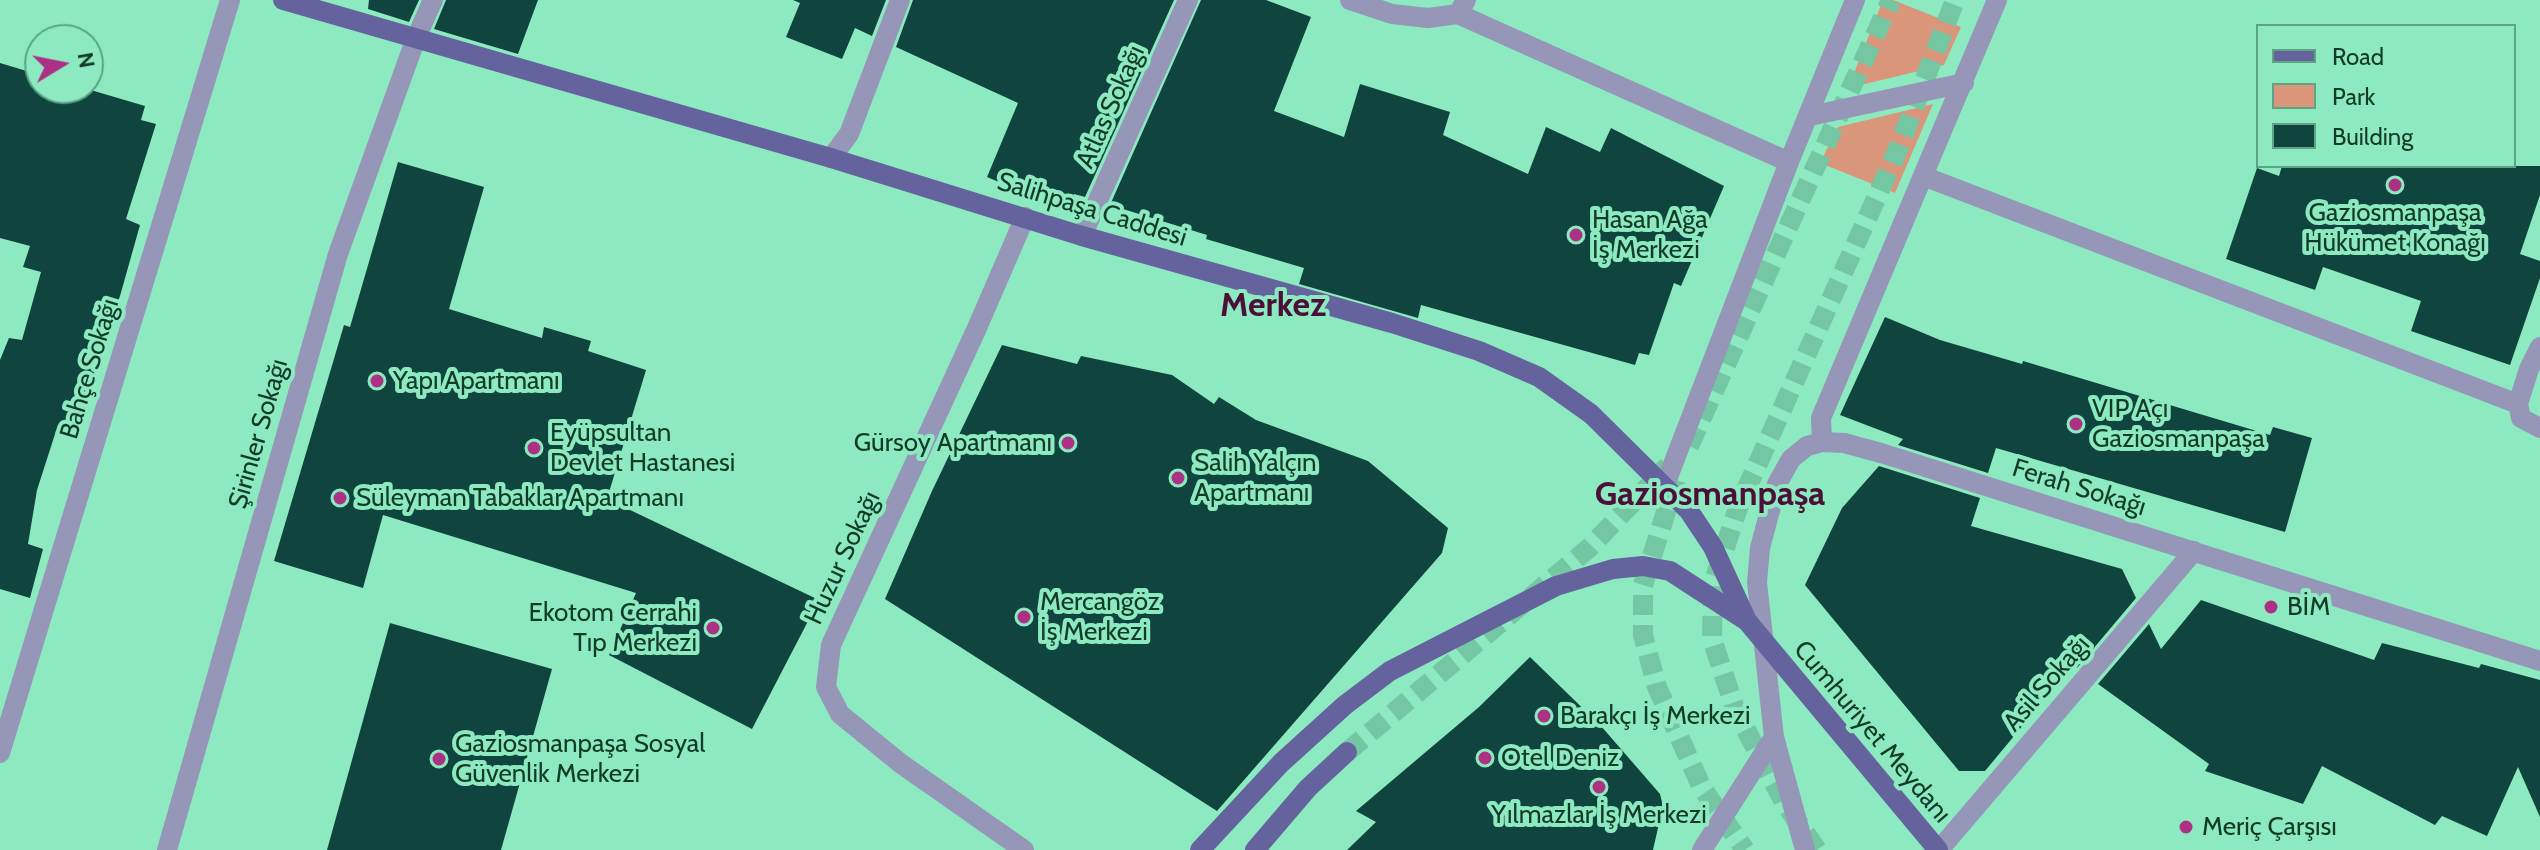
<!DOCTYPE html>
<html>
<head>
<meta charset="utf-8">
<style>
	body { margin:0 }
	#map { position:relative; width:2540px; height:850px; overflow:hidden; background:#8deac0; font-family:Cabin,sans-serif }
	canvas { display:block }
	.legend { position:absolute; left:2256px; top:24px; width:260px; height:144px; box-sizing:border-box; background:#8deac0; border:2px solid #5ca484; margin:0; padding:10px 14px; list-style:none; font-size:24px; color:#123b2b }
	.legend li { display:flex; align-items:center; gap:16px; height:40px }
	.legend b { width:40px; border:2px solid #5ca484 }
	.north { position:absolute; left:24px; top:24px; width:80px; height:80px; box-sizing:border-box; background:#8deac0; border:2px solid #5ca484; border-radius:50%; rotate:80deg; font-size:22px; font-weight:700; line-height:32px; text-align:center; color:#123b2b }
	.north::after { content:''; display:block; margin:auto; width:28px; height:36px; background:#ac3184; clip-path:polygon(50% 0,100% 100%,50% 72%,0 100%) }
</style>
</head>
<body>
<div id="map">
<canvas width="2540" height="850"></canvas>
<ul class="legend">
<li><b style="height:10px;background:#64639e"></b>Road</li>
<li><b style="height:22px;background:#d9967a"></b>Park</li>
<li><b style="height:22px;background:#10443e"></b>Building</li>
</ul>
<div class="north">N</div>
</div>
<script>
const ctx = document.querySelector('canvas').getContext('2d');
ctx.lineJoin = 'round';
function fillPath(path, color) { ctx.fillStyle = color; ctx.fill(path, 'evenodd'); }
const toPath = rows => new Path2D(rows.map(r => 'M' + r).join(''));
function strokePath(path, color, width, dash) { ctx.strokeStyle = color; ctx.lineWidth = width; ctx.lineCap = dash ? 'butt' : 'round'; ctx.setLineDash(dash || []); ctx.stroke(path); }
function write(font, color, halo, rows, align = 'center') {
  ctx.font = font + ' Cabin,sans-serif'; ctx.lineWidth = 8; ctx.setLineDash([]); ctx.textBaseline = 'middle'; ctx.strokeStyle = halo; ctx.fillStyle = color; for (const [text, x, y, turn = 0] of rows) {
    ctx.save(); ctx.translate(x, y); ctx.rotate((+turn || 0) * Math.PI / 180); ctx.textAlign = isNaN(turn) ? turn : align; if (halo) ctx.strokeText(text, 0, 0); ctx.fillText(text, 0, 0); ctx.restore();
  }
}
const green = toPath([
	[1883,0,1893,0,1961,27,1944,65,1848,88],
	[1933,104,1895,193,1820,163,1838,127]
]);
const building = toPath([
	[369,0,419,0,409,22,368,9],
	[446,0,538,0,518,54,434,29],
	[793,0,886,0,872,36,855,28,842,59,786,37,800,3],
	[913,0,1174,0,1085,197,1074,194,1067,211,987,177,1018,103,896,47],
	[1201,0,1266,0,1311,17,1274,111,1344,137,1360,84,1450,112,1443,135,1528,174,1546,127,1600,152,1611,128,1724,186,1681,286,1674,283,1649,355,1639,353,1635,365,1421,305,1418,318,1299,284,1304,268,1206,239,1207,235,1110,205],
	[0,63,40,75,40,88,84,88,145,106,141,120,156,124,126,219,140,225,120,296,97,362,78,437,56,431,37,490,28,544,43,549,30,598,0,589,0,360,9,338,22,340,41,272,23,267,30,246,0,238],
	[398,162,484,187,449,309,542,338,544,327,591,341,588,351,646,370,607,499,819,600,752,729,609,655,636,593,383,515,363,588,274,561,344,325,350,327],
	[2282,166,2540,166,2540,195,2520,254,2540,261,2540,278,2510,365,2411,331,2421,301,2323,267,2315,290,2226,259,2257,168,2279,176],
	[1885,317,1940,340,2022,364,2023,361,2270,435,2273,427,2312,438,2285,532,1996,448,1988,473,1898,445,1903,439,1840,415],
	[1002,345,1077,364,1081,356,1172,375,1214,404,1219,397,1256,420,1368,461,1448,528,1442,553,1217,811,885,599,932,491],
	[1879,466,1980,498,1971,526,2122,569,2136,598,2077,668,2073,665,1985,771,1959,771,1805,585,1842,508],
	[2201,600,2374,660,2382,643,2479,668,2481,664,2540,680,2540,817,2518,767,2487,836,2442,816,2435,825,2322,766,2303,804,2205,771,2209,764,2098,684,2149,624,2161,649],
	[390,623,552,669,501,850,327,850],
	[1530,657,1601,726,1660,794,1663,806,1653,850,1347,850,1376,822,1356,811,1479,707]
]);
const majorTunnel = toPath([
	[1689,446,1891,0],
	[1676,480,1643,585,1643,635,1657,687,1702,788,1745,850],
	[1347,752,1589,548,1668,466],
	[1817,850,1784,802,1735,709,1712,639,1713,584,1738,508,1899,147,1955,0]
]);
const minor = toPath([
	[1350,0,1392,14,1428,18,1458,14,1466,0],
	[1458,14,1789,162],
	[1810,116,1964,83],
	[831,158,849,134,900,0],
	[1923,176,2518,404],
	[1082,236,1188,0],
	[2518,404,2529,369,2540,347],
	[2518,404,2521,418,2540,428],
	[1822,442,1821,418,1997,0],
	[1665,485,1789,162,1855,0],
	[0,753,230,0],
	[167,850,338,254,416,38,433,0],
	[1024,850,900,763,840,714,826,687,831,645,977,328,1025,217],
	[1702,850,1774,737],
	[1805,850,1774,737,1757,582,1760,548,1777,484,1791,459,1807,446,1822,442,1844,443,1881,453,2540,661],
	[1939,850,2194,551]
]);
const major = toPath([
	[283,0,831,158,1082,236,1392,323,1479,351,1539,377,1591,414,1689,511,1713,547,1747,621,1938,850],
	[1200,850,1281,763,1345,705,1390,671,1556,586,1613,569,1643,566,1670,571,1747,621],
	[1255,850,1308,788,1347,752]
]);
const markers = [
	[2395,185,8,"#ac3184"],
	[1576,235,8,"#ac3184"],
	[377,381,8,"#ac3184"],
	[2076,424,8,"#ac3184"],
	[1068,443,8,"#ac3184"],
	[534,448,8,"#ac3184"],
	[1178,478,8,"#ac3184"],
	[340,498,8,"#ac3184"],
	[2271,607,8,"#ac3184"],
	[1024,617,8,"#ac3184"],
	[713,628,8,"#ac3184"],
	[1544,716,8,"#ac3184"],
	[1485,758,8,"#ac3184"],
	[439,759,8,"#ac3184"],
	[1599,787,8,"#ac3184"],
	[2186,827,8,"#ac3184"]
];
const streetNames = [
	["Atlas Sokağı",1111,107,-66],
	["Salihpaşa Caddesi",1092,210,17],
	["Bahçe Sokağı",90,369,-73],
	["Şirinler Sokağı",259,434,-74],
	["Ferah Sokağı",2079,488,17],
	["Huzur Sokağı",843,558,-65],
	["Asil Sokağı",2047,684,-49],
	["Cumhuriyet Meydanı",1872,732,50]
];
const poiNames = [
	["Gaziosmanpaşa",2395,213,"center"],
	["Hükümet Konağı",2395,243,"center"],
	["Hasan Ağa",1592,220],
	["İş Merkezi",1592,250],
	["Yapı Apartmanı",393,381],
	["VIP Açı",2092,409],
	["Gaziosmanpaşa",2092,439],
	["Eyüpsultan",550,433],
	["Devlet Hastanesi",550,463],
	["Gürsoy Apartmanı",1052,443,"right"],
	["Salih Yalçın",1194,463],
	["Apartmanı",1194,493],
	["Süleyman Tabaklar Apartmanı",356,498],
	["Mercangöz",1040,602],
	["İş Merkezi",1040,632],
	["BİM",2287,607],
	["Ekotom Cerrahi",697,613,"right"],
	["Tıp Merkezi",697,643,"right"],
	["Barakçı İş Merkezi",1560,716],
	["Gaziosmanpaşa Sosyal",455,744],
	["Güvenlik Merkezi",455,774],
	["Otel Deniz",1501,758],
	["Yılmazlar İş Merkezi",1599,815,"center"],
	["Meriç Çarşısı",2202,827]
];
const districtNames = [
	["Merkez",1273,306],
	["Gaziosmanpaşa",1710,495]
];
fillPath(green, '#d9967a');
fillPath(building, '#10443e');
strokePath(majorTunnel, '#74c7a2', 20, [20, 10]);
strokePath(minor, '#9697b8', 20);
strokePath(major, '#64639e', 20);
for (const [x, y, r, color] of markers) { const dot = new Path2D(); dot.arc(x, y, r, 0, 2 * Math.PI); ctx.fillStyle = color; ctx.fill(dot); strokePath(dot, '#8deac0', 3); }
write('26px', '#123b2b', '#8deac0', streetNames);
write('26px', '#123b2b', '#8deac0', poiNames, 'left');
write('bold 34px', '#4b1038', '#8deac0', districtNames);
</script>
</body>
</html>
